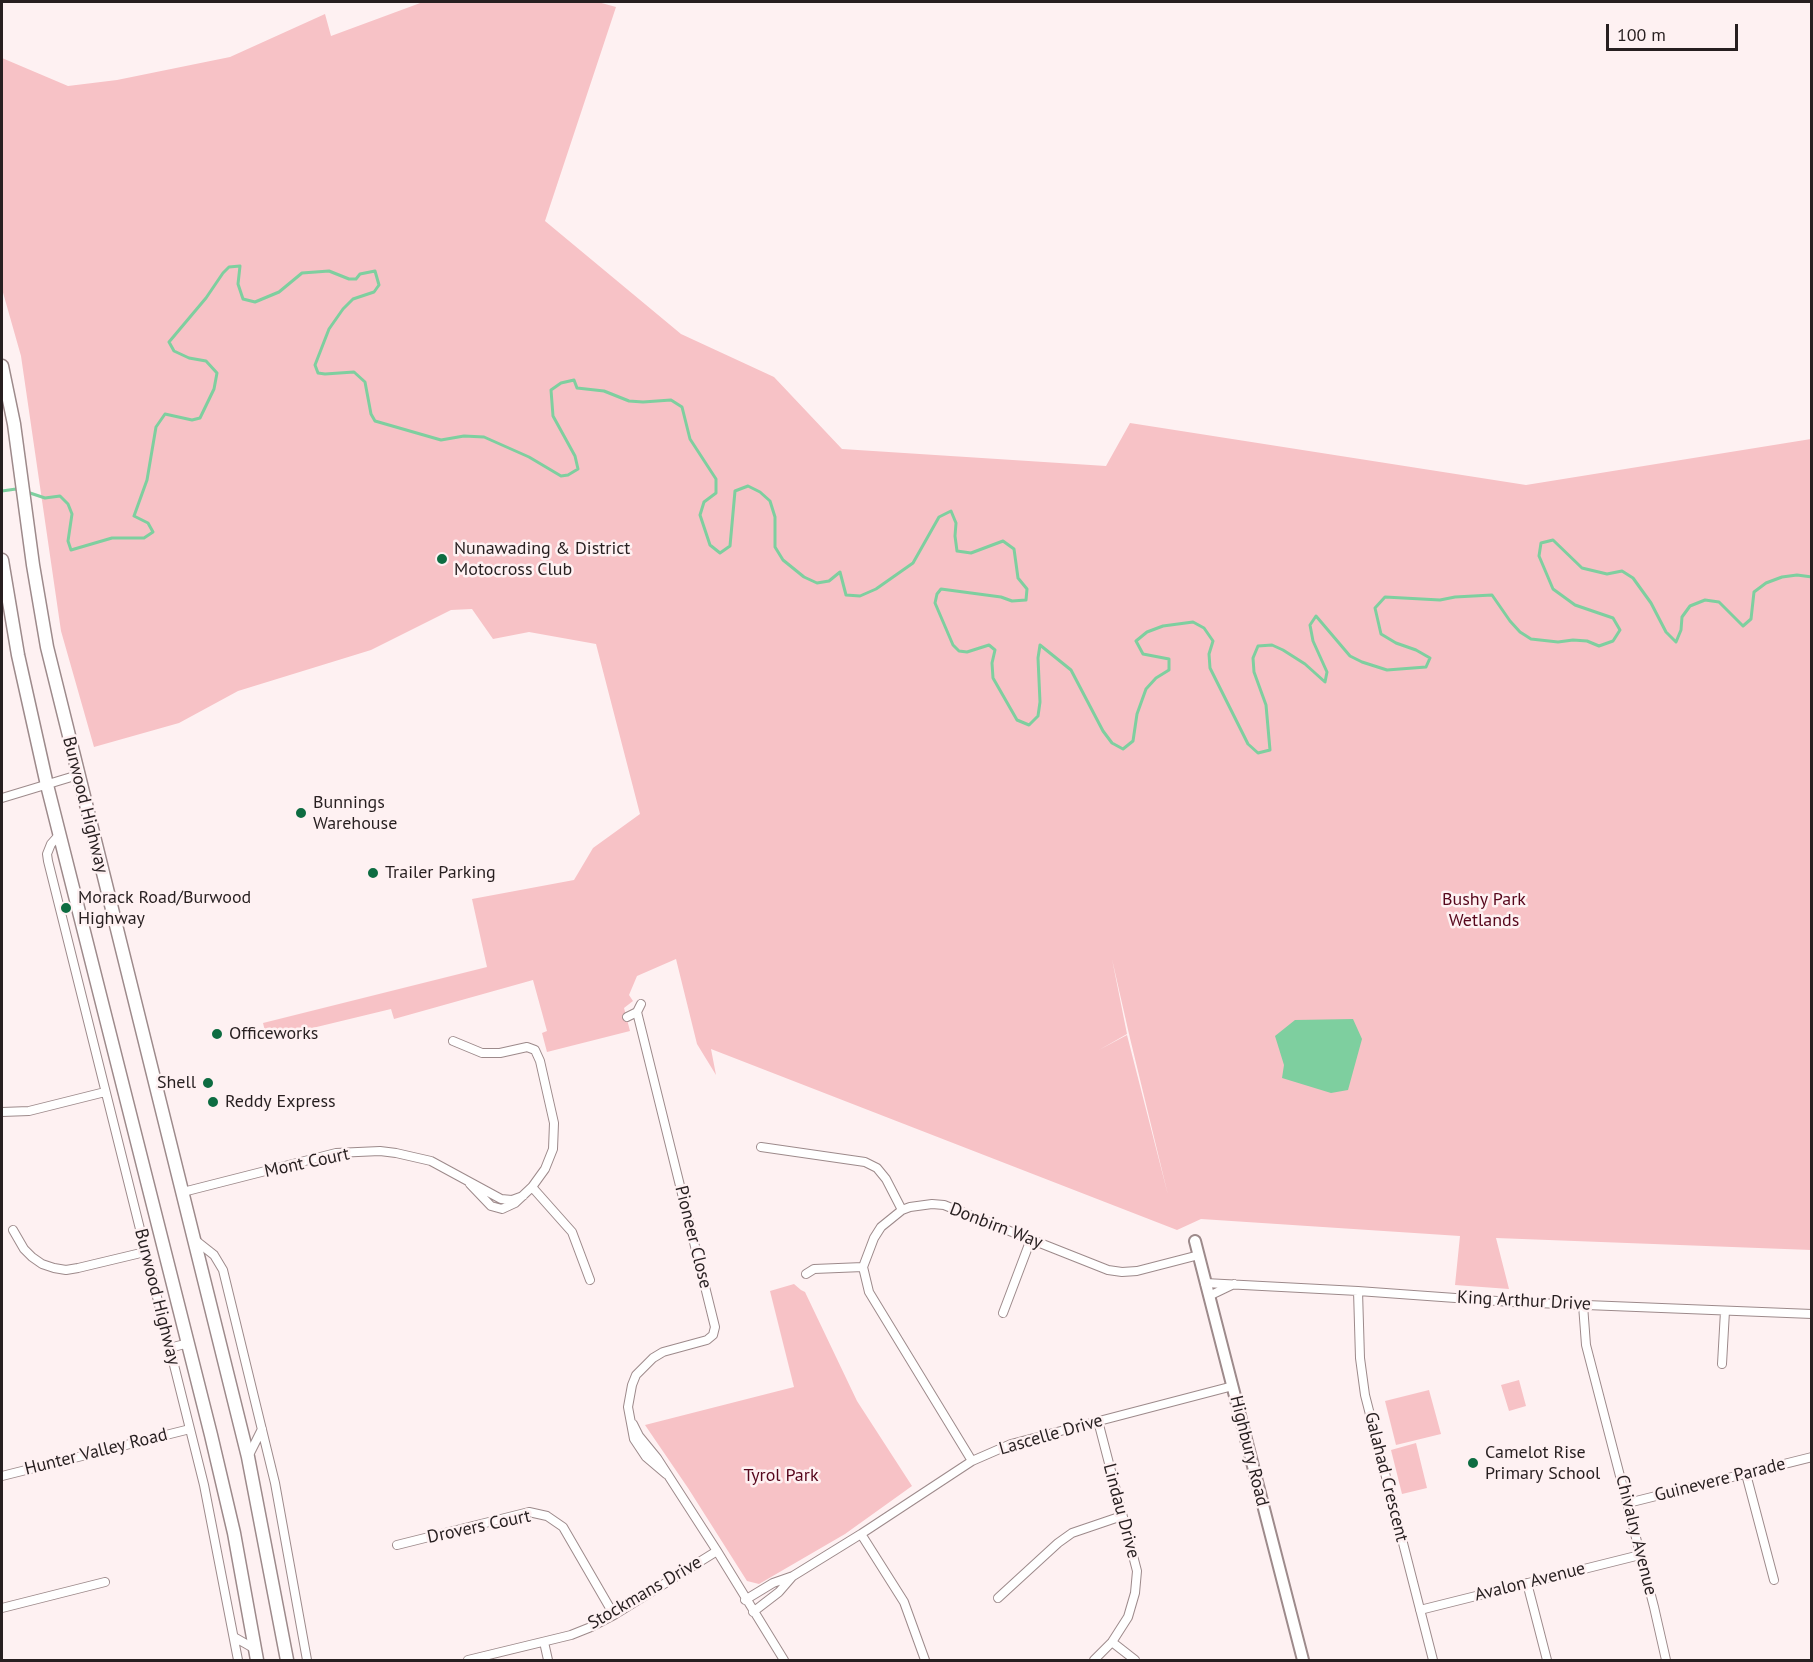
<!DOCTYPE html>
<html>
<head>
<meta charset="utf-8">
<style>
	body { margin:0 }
	#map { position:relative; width:1813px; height:1662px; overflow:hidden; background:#fef1f2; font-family:"PT Sans",sans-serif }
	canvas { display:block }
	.frame { position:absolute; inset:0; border:3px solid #271f20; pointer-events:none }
	.scale { position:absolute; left:1606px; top:24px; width:132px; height:27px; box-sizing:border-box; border:3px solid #271f20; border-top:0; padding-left:8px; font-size:18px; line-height:21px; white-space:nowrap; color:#271f20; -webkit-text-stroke:4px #fef1f2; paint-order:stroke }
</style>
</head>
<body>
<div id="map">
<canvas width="1813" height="1662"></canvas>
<div class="frame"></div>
<div class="scale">100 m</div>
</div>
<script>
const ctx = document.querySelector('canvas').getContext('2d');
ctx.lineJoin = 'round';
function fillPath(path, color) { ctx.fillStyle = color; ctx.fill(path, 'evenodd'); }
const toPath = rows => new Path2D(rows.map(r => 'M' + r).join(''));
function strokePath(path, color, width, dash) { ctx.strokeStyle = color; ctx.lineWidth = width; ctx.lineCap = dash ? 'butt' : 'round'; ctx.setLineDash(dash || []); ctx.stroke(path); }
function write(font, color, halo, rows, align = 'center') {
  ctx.font = font + ' "PT Sans",sans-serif'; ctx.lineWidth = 5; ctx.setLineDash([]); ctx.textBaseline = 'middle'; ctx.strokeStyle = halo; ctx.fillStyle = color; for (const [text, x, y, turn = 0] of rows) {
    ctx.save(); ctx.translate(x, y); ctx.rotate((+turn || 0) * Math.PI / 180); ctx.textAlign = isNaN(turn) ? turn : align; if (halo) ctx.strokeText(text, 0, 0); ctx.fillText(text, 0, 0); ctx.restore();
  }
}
const green = toPath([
	[423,2,598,2,616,7,545,221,681,334,774,377,842,449,1106,466,1130,423,1526,485,1811,439,1811,1250,1496,1238,1509,1289,1455,1285,1460,1236,1201,1219,1177,1230,711,1049,716,1075,697,1044,676,959,637,976,629,995,633,1001,624,1008,630,1031,547,1052,542,1033,547,1031,533,980,394,1019,391,1009,267,1039,263,1023,487,967,472,899,574,880,593,848,640,814,596,644,529,632,493,639,472,609,451,610,371,650,238,691,179,723,94,747,61,631,21,356,2,289,2,58,68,86,117,80,230,57,325,14,331,36],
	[1112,959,1129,1034,1168,1195,1127,1035,1099,1050,1127,1034],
	[794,1284,801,1290,805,1292,857,1401,912,1486,845,1534,759,1584,747,1581,688,1488,645,1425,794,1387,770,1291],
	[1519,1380,1526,1406,1509,1411,1501,1385],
	[1429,1390,1441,1434,1396,1445,1385,1401],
	[1416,1443,1427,1488,1402,1494,1391,1450]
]);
const water = toPath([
	[1353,1019,1362,1039,1348,1090,1331,1093,1282,1078,1284,1065,1275,1036,1295,1020]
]);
const stream = toPath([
	[2,491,16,489,20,490],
	[27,492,45,498,60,496,68,504,72,514,68,541,71,550,112,538,144,538,153,532,148,523,134,516,147,480,156,427,165,414,192,420,200,418,214,389,217,373,206,361,189,358,174,351,169,342,206,298,223,273,229,267,240,266,238,284,243,299,255,302,279,292,302,273,329,271,349,279,356,279,360,274,375,271,379,285,374,292,353,299,343,309,329,329,315,365,318,373,325,374,354,372,365,382,371,414,375,421,441,440,464,436,484,437,529,457,561,476,568,475,578,469,575,456,553,416,551,390,561,383,574,380,577,388,604,391,629,401,643,402,671,400,682,407,690,439,716,479,716,493,704,502,700,515,710,545,720,553,730,546,735,491,748,486,760,492,770,501,775,517,775,547,783,560,804,577,817,583,829,581,840,572,846,595,860,596,876,589,913,563,939,517,951,511,956,523,955,536,957,551,971,553,1003,541,1014,549,1018,578,1027,589,1026,600,1012,601,1001,597,941,589,937,594,935,603,953,645,959,651,967,652,989,645,995,650,992,663,993,678,1017,720,1029,725,1038,716,1040,702,1038,658,1040,645,1071,670,1103,731,1112,743,1123,749,1133,741,1137,714,1146,689,1156,678,1169,670,1169,659,1143,654,1136,641,1147,632,1163,626,1193,622,1204,628,1213,641,1209,654,1210,668,1248,744,1258,753,1270,750,1266,705,1254,672,1253,658,1258,646,1272,645,1283,650,1305,664,1325,682,1327,672,1313,641,1310,625,1316,616,1350,656,1362,662,1387,670,1426,667,1430,658,1416,650,1396,643,1381,634,1375,608,1385,597,1440,600,1455,597,1492,595,1510,621,1520,632,1531,639,1558,642,1573,640,1587,641,1599,646,1613,641,1620,630,1613,618,1575,605,1553,589,1539,556,1541,543,1553,540,1582,568,1607,574,1622,571,1633,578,1651,603,1666,632,1676,642,1681,630,1682,617,1690,606,1705,600,1719,602,1743,626,1751,619,1754,592,1766,583,1782,577,1797,575,1812,577]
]);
const minor = toPath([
	[2,798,78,775],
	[59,835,51,844,47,854,48,861,204,1485,238,1660],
	[637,1012,715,1327,713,1335,707,1340,663,1352,653,1358,636,1375,632,1385,628,1407,634,1439,646,1457,666,1474],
	[627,1017,637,1012,641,1004],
	[453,1041,482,1053,500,1053,527,1047,535,1050,540,1061,554,1123,553,1149,545,1169,532,1187,515,1203,502,1209,491,1206,470,1184],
	[2,1112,29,1111,105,1092],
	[761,1147,865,1162,877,1168,886,1179,902,1210],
	[532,1187,572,1232,590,1280],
	[183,1192,336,1153,380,1151,396,1153,431,1161,501,1199,512,1200,523,1196],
	[13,1230,24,1249,32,1257,42,1264,54,1268,66,1270,78,1268,145,1252],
	[195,1240,214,1255,223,1270,275,1483,307,1660],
	[806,1274,814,1269,863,1267],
	[1205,1283,1358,1291,1511,1302,1812,1314],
	[1358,1291,1360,1358,1365,1395,1433,1660],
	[1209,1296,1234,1284],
	[1583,1305,1586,1345,1654,1607,1666,1660],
	[1003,1313,1031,1239],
	[169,1348,189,1343],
	[1722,1364,1725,1311],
	[633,1424,639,1436,657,1458,717,1551,784,1660],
	[248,1457,262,1429],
	[972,1461,869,1292,863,1267,874,1238,881,1227,902,1210,910,1207,932,1204,944,1205,1108,1270,1122,1272,1137,1271,1199,1255],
	[1746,1474,1774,1580],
	[2,1476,190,1429],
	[1628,1503,1812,1457],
	[861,1534,904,1602,925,1660],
	[397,1545,529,1512,547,1516,563,1527,614,1615],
	[1527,1583,1547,1660],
	[998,1598,1058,1543,1072,1533,1122,1516],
	[745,1600,773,1583,793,1576,861,1534,972,1461,1011,1444,1233,1386],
	[2,1608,105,1582],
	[1420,1610,1640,1555],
	[753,1612,779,1592,792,1577],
	[234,1637,255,1649],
	[544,1642,548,1660],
	[1112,1642,1135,1660],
	[468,1660,571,1635,591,1627,614,1615,717,1551],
	[1094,1660,1112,1642,1128,1617,1135,1593,1137,1571,1098,1421]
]);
const secondary = toPath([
	[1195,1241,1303,1660]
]);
const trunk = toPath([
	[2,366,14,424,33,565,47,647,248,1457,287,1660],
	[2,560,18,655,47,785,211,1435,234,1533,257,1660]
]);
const markers = [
	[442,559,6,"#0d6c41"],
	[301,813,6,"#0d6c41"],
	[373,873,6,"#0d6c41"],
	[66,908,6,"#0d6c41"],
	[217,1034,6,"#0d6c41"],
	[208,1083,6,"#0d6c41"],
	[213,1102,6,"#0d6c41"],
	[1473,1463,6,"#0d6c41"]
];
const poiNames = [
	["Nunawading & District",454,549],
	["Motocross Club",454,570],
	["Bunnings",313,803],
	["Warehouse",313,824],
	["Trailer Parking",385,873],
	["Morack Road/Burwood",78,898],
	["Highway",78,919],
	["Officeworks",229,1034],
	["Shell",196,1083,"right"],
	["Reddy Express",225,1102],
	["Camelot Rise",1485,1453],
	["Primary School",1485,1474]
];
const streetNames = [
	["Burwood Highway",85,805,76],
	["Mont Court",307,1163,-12],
	["Donbirn Way",996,1226,21],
	["Pioneer Close",693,1237,76],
	["Burwood Highway",157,1297,76],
	["King Arthur Drive",1524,1301,3],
	["Lascelle Drive",1051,1435,-16],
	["Highbury Road",1249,1451,76],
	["Hunter Valley Road",96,1452,-14],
	["Galahad Crescent",1386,1477,76],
	["Guinevere Parade",1720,1480,-14],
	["Lindau Drive",1121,1511,75],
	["Drovers Court",479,1527,-12],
	["Chivalry Avenue",1636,1535,76],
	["Avalon Avenue",1530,1582,-14],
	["Stockmans Drive",645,1593,-30]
];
const parkNames = [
	["Bushy Park",1484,900],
	["Wetlands",1484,921],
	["Tyrol Park",781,1476]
];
fillPath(green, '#f7c2c6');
fillPath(water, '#7ecf9f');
strokePath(stream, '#7ecf9f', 3);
strokePath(minor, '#9d8a8b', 10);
strokePath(secondary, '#9d8a8b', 14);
strokePath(trunk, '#9d8a8b', 15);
strokePath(minor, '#fff', 8);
strokePath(secondary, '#fff', 10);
strokePath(trunk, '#fff', 12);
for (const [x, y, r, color] of markers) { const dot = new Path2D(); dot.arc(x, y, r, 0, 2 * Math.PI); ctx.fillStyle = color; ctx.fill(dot); strokePath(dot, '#fef1f2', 2); }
write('18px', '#271f20', '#fef1f2', poiNames, 'left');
write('18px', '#271f20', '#fef1f2', streetNames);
write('18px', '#56071c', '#fef1f2', parkNames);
</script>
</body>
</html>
